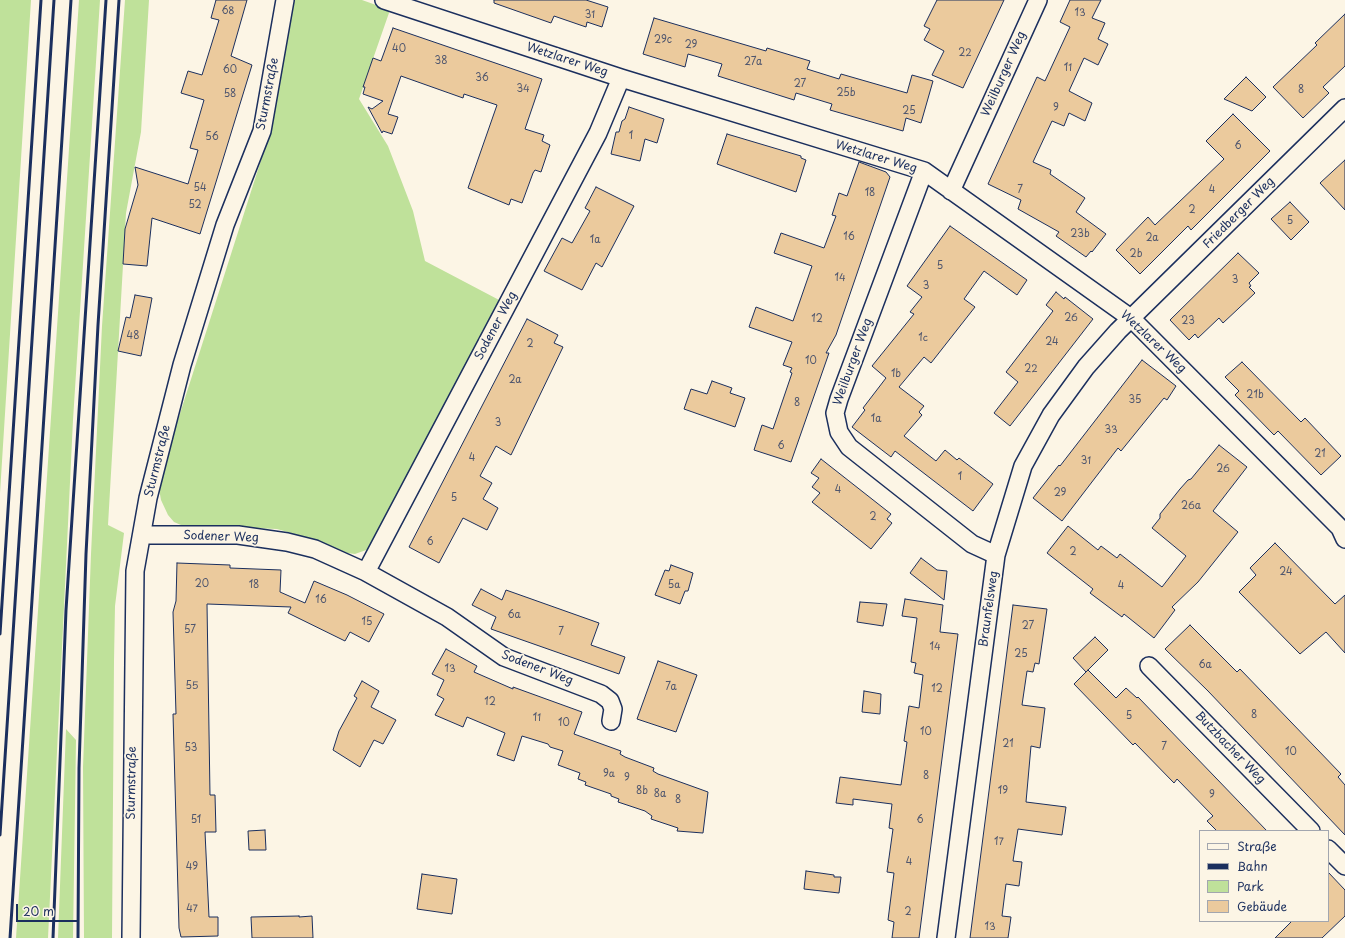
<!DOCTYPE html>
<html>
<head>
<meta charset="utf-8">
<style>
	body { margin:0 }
	#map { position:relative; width:1345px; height:938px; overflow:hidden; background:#fcf5e5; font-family:"Playpen Sans",sans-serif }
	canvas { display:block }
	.legend { position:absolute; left:1199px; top:830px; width:130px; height:92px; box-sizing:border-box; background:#fcf5e5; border:1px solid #a2a6af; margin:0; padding:5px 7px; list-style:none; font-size:12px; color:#1b2f5e }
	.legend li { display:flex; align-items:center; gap:8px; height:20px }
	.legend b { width:20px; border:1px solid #a2a6af }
	.scale { position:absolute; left:16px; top:904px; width:63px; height:18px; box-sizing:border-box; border:2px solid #1b2f5e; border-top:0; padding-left:5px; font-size:12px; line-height:14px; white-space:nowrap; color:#1b2f5e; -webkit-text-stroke:3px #fcf5e5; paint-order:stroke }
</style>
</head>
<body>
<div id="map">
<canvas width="1345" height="938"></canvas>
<ul class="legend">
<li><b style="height:5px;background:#fcf5e5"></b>Straße</li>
<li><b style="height:5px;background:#1b2f5e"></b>Bahn</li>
<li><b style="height:11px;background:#bfe19a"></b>Park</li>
<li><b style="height:11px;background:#ebca9d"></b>Gebäude</li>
</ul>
<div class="scale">20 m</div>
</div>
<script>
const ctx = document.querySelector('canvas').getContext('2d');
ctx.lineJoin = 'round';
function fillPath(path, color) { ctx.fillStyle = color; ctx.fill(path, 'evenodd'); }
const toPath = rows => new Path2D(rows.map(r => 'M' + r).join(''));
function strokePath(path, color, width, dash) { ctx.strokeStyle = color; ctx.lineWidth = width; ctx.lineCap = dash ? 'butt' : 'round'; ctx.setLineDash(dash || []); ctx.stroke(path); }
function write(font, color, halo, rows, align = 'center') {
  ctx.font = font + ' "Playpen Sans",sans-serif'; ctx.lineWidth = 3.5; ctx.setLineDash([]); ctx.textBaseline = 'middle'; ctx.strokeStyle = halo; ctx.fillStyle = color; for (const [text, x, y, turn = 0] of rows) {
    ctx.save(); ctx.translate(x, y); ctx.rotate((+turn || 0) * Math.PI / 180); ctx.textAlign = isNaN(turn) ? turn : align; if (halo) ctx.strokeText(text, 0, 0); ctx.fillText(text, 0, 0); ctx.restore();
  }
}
const green = toPath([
	[0,0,31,0,0,493],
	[79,0,100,0,73,420,48,938,16,938],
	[125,0,149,0,141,132,126,213,108,525,124,533,115,606,114,661,112,938,84,938,83,767,91,554,102,326],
	[294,0,362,0,390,10,359,99,388,146,413,211,425,261,501,301,369,549,355,554,347,553,316,540,277,529,181,525,174,522,168,515,161,500,159,489,161,473,271,129],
	[66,729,76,740,73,938,58,938]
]);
const building = toPath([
	[216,0,247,0,231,56,252,65,200,234,152,218,147,266,123,264,125,229,138,185,135,167,188,184,198,150,190,148,204,100,181,93,188,71,202,75,219,20,211,18,216,0],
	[494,0,586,0,608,7,602,27,587,22,586,27,554,16,551,23,494,3,494,0],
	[937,0,1004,0,963,88,932,75,944,51,924,40,930,29,924,26,937,0],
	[1070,0,1101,0,1092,18,1105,23,1098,39,1108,44,1098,65,1084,58,1069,91,1092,103,1085,121,1069,113,1064,126,1052,121,1033,162,1051,170,1050,174,1085,198,1076,212,1106,234,1092,252,1091,251,1086,257,1056,236,1059,232,1018,209,1021,200,988,184,1037,77,1045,81,1070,27,1060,22,1070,0],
	[1345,14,1345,66,1323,87,1329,93,1303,118,1273,87,1317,45,1315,43,1345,14],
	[654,18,766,51,767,48,810,61,807,69,839,79,841,74,907,93,912,75,933,81,921,123,906,118,903,131,830,110,832,104,796,93,794,100,718,76,722,64,688,54,685,67,643,54,654,18],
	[393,28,542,79,525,129,544,135,542,141,550,145,541,172,535,170,533,173,522,203,511,199,509,205,468,188,497,105,464,94,463,98,401,76,388,114,398,117,392,134,383,131,382,133,368,107,372,109,383,101,363,94,365,87,363,87,373,58,381,61,393,28],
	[1246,77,1266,97,1252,111,1224,99,1246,77],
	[629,107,664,119,657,143,645,139,640,161,611,154,616,132,619,132,622,121,625,119,629,107],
	[1233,114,1270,151,1191,230,1188,226,1140,274,1116,250,1148,217,1155,225,1224,159,1206,141,1233,114],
	[727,134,801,156,801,158,806,160,796,192,717,164,727,134],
	[1345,160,1345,210,1320,183,1345,160],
	[859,162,886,172,890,177,836,335,826,353,829,353,791,462,754,450,762,425,773,429,792,373,790,372,792,368,783,365,792,342,749,327,756,307,793,321,812,266,774,253,781,233,824,248,836,216,832,215,839,193,847,196,859,162],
	[596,187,634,206,602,267,596,263,582,290,544,271,562,238,572,243,590,211,585,208,596,187],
	[1290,202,1309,222,1291,240,1271,219,1290,202],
	[950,226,1027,280,1017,295,984,271,964,299,975,307,931,363,924,357,899,387,924,406,919,412,922,415,904,436,936,461,945,450,957,460,959,458,993,484,973,511,895,451,891,457,852,427,865,410,863,408,886,378,872,366,914,314,910,312,922,297,907,286,950,226],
	[1238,253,1259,273,1249,283,1251,286,1249,287,1255,293,1223,323,1219,318,1198,338,1195,334,1189,340,1170,320,1238,253],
	[1056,292,1064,299,1065,297,1093,319,1010,426,994,413,1018,382,1006,372,1053,311,1046,305,1056,292],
	[135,295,152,298,141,356,118,351,126,317,130,318,135,295],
	[527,319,558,335,554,343,563,347,511,455,496,446,480,476,492,483,483,499,498,508,487,530,463,518,439,563,409,547,527,319],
	[1142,360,1176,386,1167,400,1164,398,1121,451,1118,448,1062,521,1033,498,1059,465,1060,466,1142,360],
	[1242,362,1301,422,1305,418,1341,456,1321,475,1278,431,1274,435,1235,395,1239,391,1225,377,1242,362],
	[712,381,732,388,730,393,745,398,735,427,684,409,691,389,707,394,712,381],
	[1219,445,1247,467,1213,511,1238,532,1198,582,1172,607,1175,610,1154,638,1124,614,1122,617,1090,593,1093,589,1047,553,1068,526,1098,550,1101,546,1117,558,1120,554,1162,587,1186,556,1152,528,1160,518,1160,514,1180,489,1188,480,1191,479,1219,445],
	[821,459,891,514,887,519,892,523,871,549,812,502,820,493,812,487,819,478,811,473,821,459],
	[1275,543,1335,604,1345,595,1345,653,1326,632,1300,654,1239,592,1256,575,1250,568,1275,543],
	[921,558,937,570,947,571,944,600,910,573,921,558],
	[177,563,230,565,230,568,281,570,280,592,305,603,314,581,347,595,384,614,369,642,350,632,345,641,288,613,291,607,207,604,210,795,215,795,216,832,205,832,209,917,218,917,218,936,181,937,179,928,173,714,176,714,173,612,176,601,177,563],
	[671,565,693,573,688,591,685,591,680,604,655,595,665,570,669,571,671,565],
	[481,589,502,600,506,590,599,623,591,645,625,657,619,674,491,629,496,617,472,605,481,589],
	[905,599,943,605,940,632,958,634,919,938,892,938,894,922,888,920,894,873,887,872,893,829,889,828,892,804,853,799,853,805,836,803,840,777,901,785,907,742,904,741,909,706,919,708,923,675,914,673,916,663,911,662,917,618,902,616,905,599],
	[860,602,887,604,883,626,857,622,860,602],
	[1013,605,1047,609,1039,664,1035,663,1033,672,1027,671,1022,705,1045,708,1040,748,1031,746,1026,802,1066,807,1062,835,1018,829,1013,861,1022,862,1019,886,1006,884,1002,916,1011,917,1008,938,970,938,1013,605],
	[1190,625,1237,672,1240,669,1341,774,1338,777,1345,785,1345,835,1208,691,1165,649,1190,625],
	[1095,637,1108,650,1086,672,1073,658,1095,637],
	[446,649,477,666,474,672,513,689,513,687,582,712,574,734,621,751,620,754,625,757,654,768,653,771,658,774,708,792,703,833,677,831,678,828,651,819,652,816,645,811,618,802,619,799,611,796,611,794,585,785,586,782,578,779,580,773,558,765,563,751,550,747,548,744,522,736,514,761,497,755,505,733,467,717,463,727,435,715,444,699,437,695,444,680,432,674,446,649],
	[658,661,697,675,676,732,637,719,658,661],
	[1088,670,1116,698,1126,688,1137,698,1138,697,1267,831,1217,831,1207,821,1213,816,1177,779,1174,783,1135,743,1133,745,1074,684,1088,670],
	[362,681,379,691,371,707,396,720,383,744,374,740,360,767,333,750,339,731,357,698,354,696,362,681],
	[864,691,881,694,880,714,862,712,864,691],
	[265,830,266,850,249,850,248,831,265,830],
	[806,871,834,875,834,877,841,877,839,893,804,889,806,871],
	[1328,872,1345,890,1345,916,1322,938,1275,938,1292,921,1328,921,1328,872],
	[422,874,457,879,452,914,417,909,422,874],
	[299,916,299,917,312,916,313,938,252,938,251,917,299,916]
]);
const street = toPath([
	[384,0,621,78,924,171,1132,319,1340,528,1345,539],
	[924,171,839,399,835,413,839,432,849,447,972,544,996,555],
	[951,191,1038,0],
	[142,535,238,535,287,542,315,549,366,572,447,617,504,657,601,694,610,701,613,709,611,721],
	[366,572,598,133,621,78],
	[1149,666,1311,831],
	[1328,849,1345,866],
	[131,938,135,571,148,498,182,365,225,225,262,131,285,0],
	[946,938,996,555,1023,466,1051,415,1086,367,1118,331,1345,108]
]);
const rail = toPath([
	[0,634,41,0],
	[0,835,54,0],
	[10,938,71,0],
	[53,938,66,610,106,0],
	[78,938,79,768,86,554,98,325,119,0]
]);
const numberNames = [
	["68",228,11],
	["13",1080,13],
	["31",590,15],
	["29c",663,40],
	["29",691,45],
	["40",399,49],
	["22",965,53],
	["38",441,61],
	["27a",753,62],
	["11",1068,68],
	["60",230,70],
	["36",482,78],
	["27",800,84],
	["34",523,89],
	["8",1301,90],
	["25b",846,93],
	["58",230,94],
	["9",1056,108],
	["25",909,111],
	["1",631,136],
	["56",212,137],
	["6",1238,146],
	["54",200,188],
	["7",1020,190],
	["4",1212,190],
	["18",870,193],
	["52",195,205],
	["2",1192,210],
	["5",1290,221],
	["23b",1080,234],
	["16",849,237],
	["2a",1152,238],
	["1a",595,240],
	["2b",1136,254],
	["5",940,266],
	["14",840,278],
	["3",1235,280],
	["3",926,286],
	["26",1071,318],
	["12",817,319],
	["23",1188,321],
	["48",133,336],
	["1c",923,338],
	["24",1052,342],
	["2",530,344],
	["10",811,361],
	["22",1031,369],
	["1b",896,374],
	["2a",515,380],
	["21b",1255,395],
	["35",1135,400],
	["8",797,403],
	["1a",876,419],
	["3",498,423],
	["33",1111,430],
	["6",781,446],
	["21",1320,454],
	["4",472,458],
	["31",1086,461],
	["26",1223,469],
	["1",960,477],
	["4",838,490],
	["29",1060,493],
	["5",454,498],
	["26a",1191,506],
	["2",873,517],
	["6",430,542],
	["2",1073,552],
	["24",1286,572],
	["20",202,584],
	["18",254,585],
	["5a",674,585],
	["4",1121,586],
	["16",321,600],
	["6a",514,615],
	["15",367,622],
	["27",1028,626],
	["57",190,630],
	["7",561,632],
	["14",935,647],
	["25",1021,654],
	["6a",1205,665],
	["13",450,669],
	["55",192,686],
	["7a",671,687],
	["12",937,689],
	["12",490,702],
	["8",1254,715],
	["5",1129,716],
	["11",537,718],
	["10",564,723],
	["10",926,732],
	["21",1008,744],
	["7",1164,747],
	["53",191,748],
	["10",1291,752],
	["9a",609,774],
	["8",926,776],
	["9",627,778],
	["8b",642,791],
	["19",1003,791],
	["8a",660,794],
	["9",1212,795],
	["8",678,800],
	["51",196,820],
	["6",920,820],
	["17",999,842],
	["4",909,862],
	["49",192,867],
	["47",192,909],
	["2",908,912],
	["13",990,927]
];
const streetNames = [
	["Wetzlarer Weg",567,60,18],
	["Weilburger Weg",1004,74,-66],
	["Sturmstraße",268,94,-79],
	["Wetzlarer Weg",876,157,17],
	["Friedberger Weg",1239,213,-45],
	["Sodener Weg",496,326,-62],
	["Wetzlarer Weg",1153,342,43],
	["Weilburger Weg",853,362,-70],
	["Sturmstraße",158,461,-76],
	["Sodener Weg",221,537,2],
	["Braunfelsweg",989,609,-82],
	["Sodener Weg",537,668,21],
	["Butzbacher Weg",1230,748,46],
	["Sturmstraße",132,783,-89]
];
fillPath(green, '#bfe19a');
fillPath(building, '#ebca9d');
strokePath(building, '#1b2f5e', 1);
strokePath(street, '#1b2f5e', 20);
strokePath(street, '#fcf5e5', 17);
strokePath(rail, '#1b2f5e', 3);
write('10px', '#4f566e', null, numberNames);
write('12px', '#1b2f5e', '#fcf5e5', streetNames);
</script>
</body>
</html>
